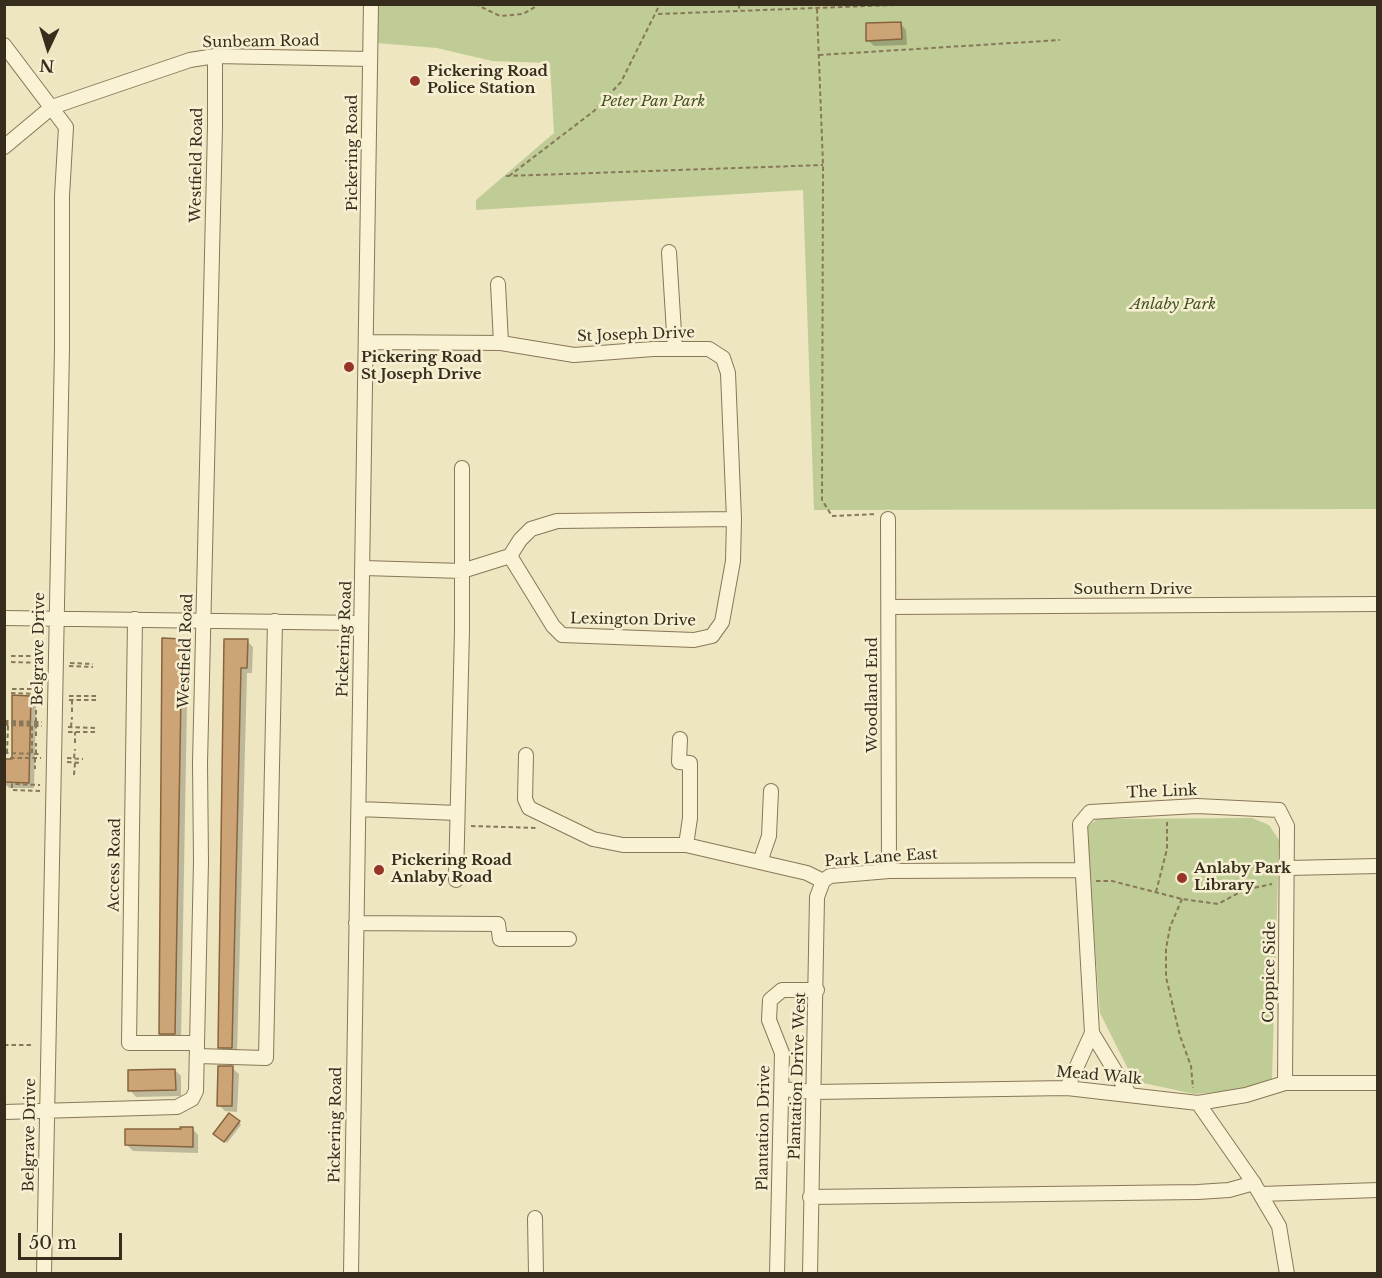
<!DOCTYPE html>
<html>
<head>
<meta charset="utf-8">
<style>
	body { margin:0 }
	#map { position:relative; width:1382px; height:1278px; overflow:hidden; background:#eee6c1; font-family:"Libre Baskerville",serif }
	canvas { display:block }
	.frame { position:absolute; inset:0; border:6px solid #372d1d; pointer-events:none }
	.north { position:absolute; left:18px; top:18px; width:60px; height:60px; -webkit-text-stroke:4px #f6efd1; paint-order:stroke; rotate:184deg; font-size:16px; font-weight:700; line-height:24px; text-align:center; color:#372d1d }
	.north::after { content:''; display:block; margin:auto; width:21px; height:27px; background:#372d1d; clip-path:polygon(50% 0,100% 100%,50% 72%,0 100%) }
	.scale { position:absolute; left:18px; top:1233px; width:104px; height:27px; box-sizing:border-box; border:3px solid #372d1d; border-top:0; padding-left:8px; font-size:18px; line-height:21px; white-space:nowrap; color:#372d1d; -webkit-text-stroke:4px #f6efd1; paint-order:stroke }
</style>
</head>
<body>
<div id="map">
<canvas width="1382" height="1278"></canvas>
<div class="frame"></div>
<div class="north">N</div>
<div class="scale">50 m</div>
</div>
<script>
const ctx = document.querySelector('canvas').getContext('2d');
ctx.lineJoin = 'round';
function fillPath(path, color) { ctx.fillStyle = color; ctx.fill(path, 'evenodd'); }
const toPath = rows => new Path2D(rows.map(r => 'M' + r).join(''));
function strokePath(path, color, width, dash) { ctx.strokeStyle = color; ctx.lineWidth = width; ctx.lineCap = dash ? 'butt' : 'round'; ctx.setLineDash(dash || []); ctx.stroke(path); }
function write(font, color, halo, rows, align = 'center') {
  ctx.font = font + ' "Libre Baskerville",serif'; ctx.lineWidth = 5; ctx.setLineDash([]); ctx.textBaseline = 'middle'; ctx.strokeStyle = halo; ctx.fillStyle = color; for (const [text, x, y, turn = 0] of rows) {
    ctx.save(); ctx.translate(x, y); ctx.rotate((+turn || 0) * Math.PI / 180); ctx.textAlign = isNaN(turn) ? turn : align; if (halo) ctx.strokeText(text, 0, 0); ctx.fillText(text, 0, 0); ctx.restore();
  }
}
const green = toPath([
	[377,4,1377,5,1377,509,814,510,803,190,476,210,476,200,554,133,550,63,492,61,437,48,377,43],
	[1252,818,1269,825,1279,840,1272,1080,1245,1090,1194,1094,1134,1081,1100,1013,1086,828,1097,819]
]);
const shadow = toPath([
	[900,23,906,30,907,45,874,46,868,40],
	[163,640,182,640,188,646,181,1040,166,1040,160,1033],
	[226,641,247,641,253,647,252,673,247,673,237,1054,226,1053,220,1047],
	[30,697,36,703,34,788,9,788,4,783,4,760,13,761],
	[232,1068,239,1074,237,1112,225,1111,219,1105],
	[175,1070,181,1076,181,1096,136,1097,130,1090],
	[239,1122,241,1125,227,1143,218,1136],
	[192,1128,198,1135,198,1153,133,1151,126,1144,126,1130]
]);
const building = toPath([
	[901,22,902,39,866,41,866,23,901,22],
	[162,638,182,639,175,1034,159,1034,162,638],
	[224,639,248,639,247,668,241,668,232,1048,218,1048,224,639],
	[12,695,31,696,29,783,4,782,4,759,12,759,12,695],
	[218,1066,233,1066,232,1106,217,1106,218,1066],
	[175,1069,176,1090,128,1091,128,1070,175,1069],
	[229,1113,240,1121,224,1142,213,1134,229,1113],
	[180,1127,193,1127,193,1147,125,1145,125,1129,181,1129,180,1127]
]);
const path = toPath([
	[475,4,500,16,523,14,540,4],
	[739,4,739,11],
	[817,9,823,165,822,500,832,516,877,514],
	[658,14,920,4],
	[819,55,1060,40],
	[506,176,823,165],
	[509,176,594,111,621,82,660,4],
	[11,656,43,656],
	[11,662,43,663],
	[70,663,93,664],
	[69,666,93,667],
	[12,689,42,689],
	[11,693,42,694],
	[69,696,98,696],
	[69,700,98,700],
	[36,706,37,694],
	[72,712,72,700],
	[4,721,42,722],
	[36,722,36,710],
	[4,723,41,724],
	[4,725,42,726],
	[68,727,97,728],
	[71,727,72,717],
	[68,732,97,732],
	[36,736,36,727],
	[75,743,75,732],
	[4,753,41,754],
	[7,753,8,726],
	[32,753,32,726],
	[36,754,36,743],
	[10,758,41,758],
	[35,758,35,769],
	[67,758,83,759],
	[74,758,75,749],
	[67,762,82,763],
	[74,775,75,763],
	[40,791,12,790,12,784,40,785],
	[471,826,538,828],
	[1096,881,1112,881,1182,899,1218,904,1244,890,1272,884],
	[1156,892,1167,849,1167,822],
	[1182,899,1170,927,1166,949,1166,977,1180,1036,1191,1066,1193,1088],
	[4,1045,34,1045]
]);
const minor = toPath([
	[4,45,66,127,62,196,62,348,44,1274],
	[4,147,52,107,190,60,215,56,370,59],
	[669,252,675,349],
	[498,284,501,343],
	[888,519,889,871],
	[510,556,520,540,531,529,557,521,734,519],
	[364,568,462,571,510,556,553,626,562,635,694,640,712,636,722,622,733,561,734,519,728,373,723,358,709,349,653,349,574,355,501,343,367,342],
	[890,607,1378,604],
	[4,618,360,623],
	[135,619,129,1043,197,1043],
	[680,739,679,762,690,763,690,818,686,845],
	[526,755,525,799,529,808,593,839,623,845,686,845,807,873,823,881,830,876,889,871,1082,870],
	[359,809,457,813],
	[760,862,769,836,771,791],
	[1288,868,1378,866],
	[456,880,462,630,462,468],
	[356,923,498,924,500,939,569,939],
	[1092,1033,1129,1094],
	[197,1056,266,1058,275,621],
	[1067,1088,1092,1033,1080,824,1090,812,1197,806,1279,810,1287,826,1285,1083],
	[782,1089,814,1092,1067,1088,1198,1103,1246,1095,1285,1083,1378,1083],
	[1198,1103,1253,1182,1279,1226,1287,1274],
	[4,1112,177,1107,192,1099,196,1091,201,861,200,763,215,127,215,56],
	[1261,1194,1378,1190],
	[810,1197,1198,1192,1229,1190,1254,1183],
	[535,1218,536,1274],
	[351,1274,371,4],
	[777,1274,782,1053,769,1020,770,1000,782,990,817,990],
	[810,1274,817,897,823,881]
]);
const markers = [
	[415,81,6,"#973428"],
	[349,367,6,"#973428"],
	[379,870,6,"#973428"],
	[1182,878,6,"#973428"]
];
const streetNames = [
	["Sunbeam Road",261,42,-1],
	["Pickering Road",353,153,-90],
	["Westfield Road",197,165,-89],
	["St Joseph Drive",636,335,-2],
	["Southern Drive",1133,590],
	["Lexington Drive",633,620,1],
	["Pickering Road",345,639,-88],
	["Belgrave Drive",39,649,-89],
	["Westfield Road",186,651,-88],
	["Woodland End",873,695,-90],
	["The Link",1162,792,-2],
	["Park Lane East",881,858,-4],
	["Access Road",115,865,-89],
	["Coppice Side",1270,972,-89],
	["Plantation Drive West",798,1076,-88],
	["Mead Walk",1099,1076,5],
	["Pickering Road",336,1125,-89],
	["Plantation Drive",764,1128,-89],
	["Belgrave Drive",30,1135,-89]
];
const poiNames = [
	["Pickering Road",427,72],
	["Police Station",427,89],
	["Pickering Road",361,358],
	["St Joseph Drive",361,375],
	["Pickering Road",391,861],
	["Anlaby Road",391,878],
	["Anlaby Park",1194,869],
	["Library",1194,886]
];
const parkNames = [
	["Peter Pan Park",653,102],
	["Anlaby Park",1173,305]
];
fillPath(green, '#bfcc95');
fillPath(shadow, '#0003');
fillPath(building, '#cda476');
strokePath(building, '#87643e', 1.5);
strokePath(minor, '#887758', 16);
strokePath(path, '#887758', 2, [4.5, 3]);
strokePath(minor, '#f9f2d4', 14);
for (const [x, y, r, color] of markers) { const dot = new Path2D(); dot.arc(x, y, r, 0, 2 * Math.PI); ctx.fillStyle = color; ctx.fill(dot); strokePath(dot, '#f6efd1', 2); }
write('15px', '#372d1d', '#f6efd1', streetNames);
write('bold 15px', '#372d1d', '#f6efd1', poiNames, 'left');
write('italic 15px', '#425423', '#f6efd1', parkNames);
</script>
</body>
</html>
